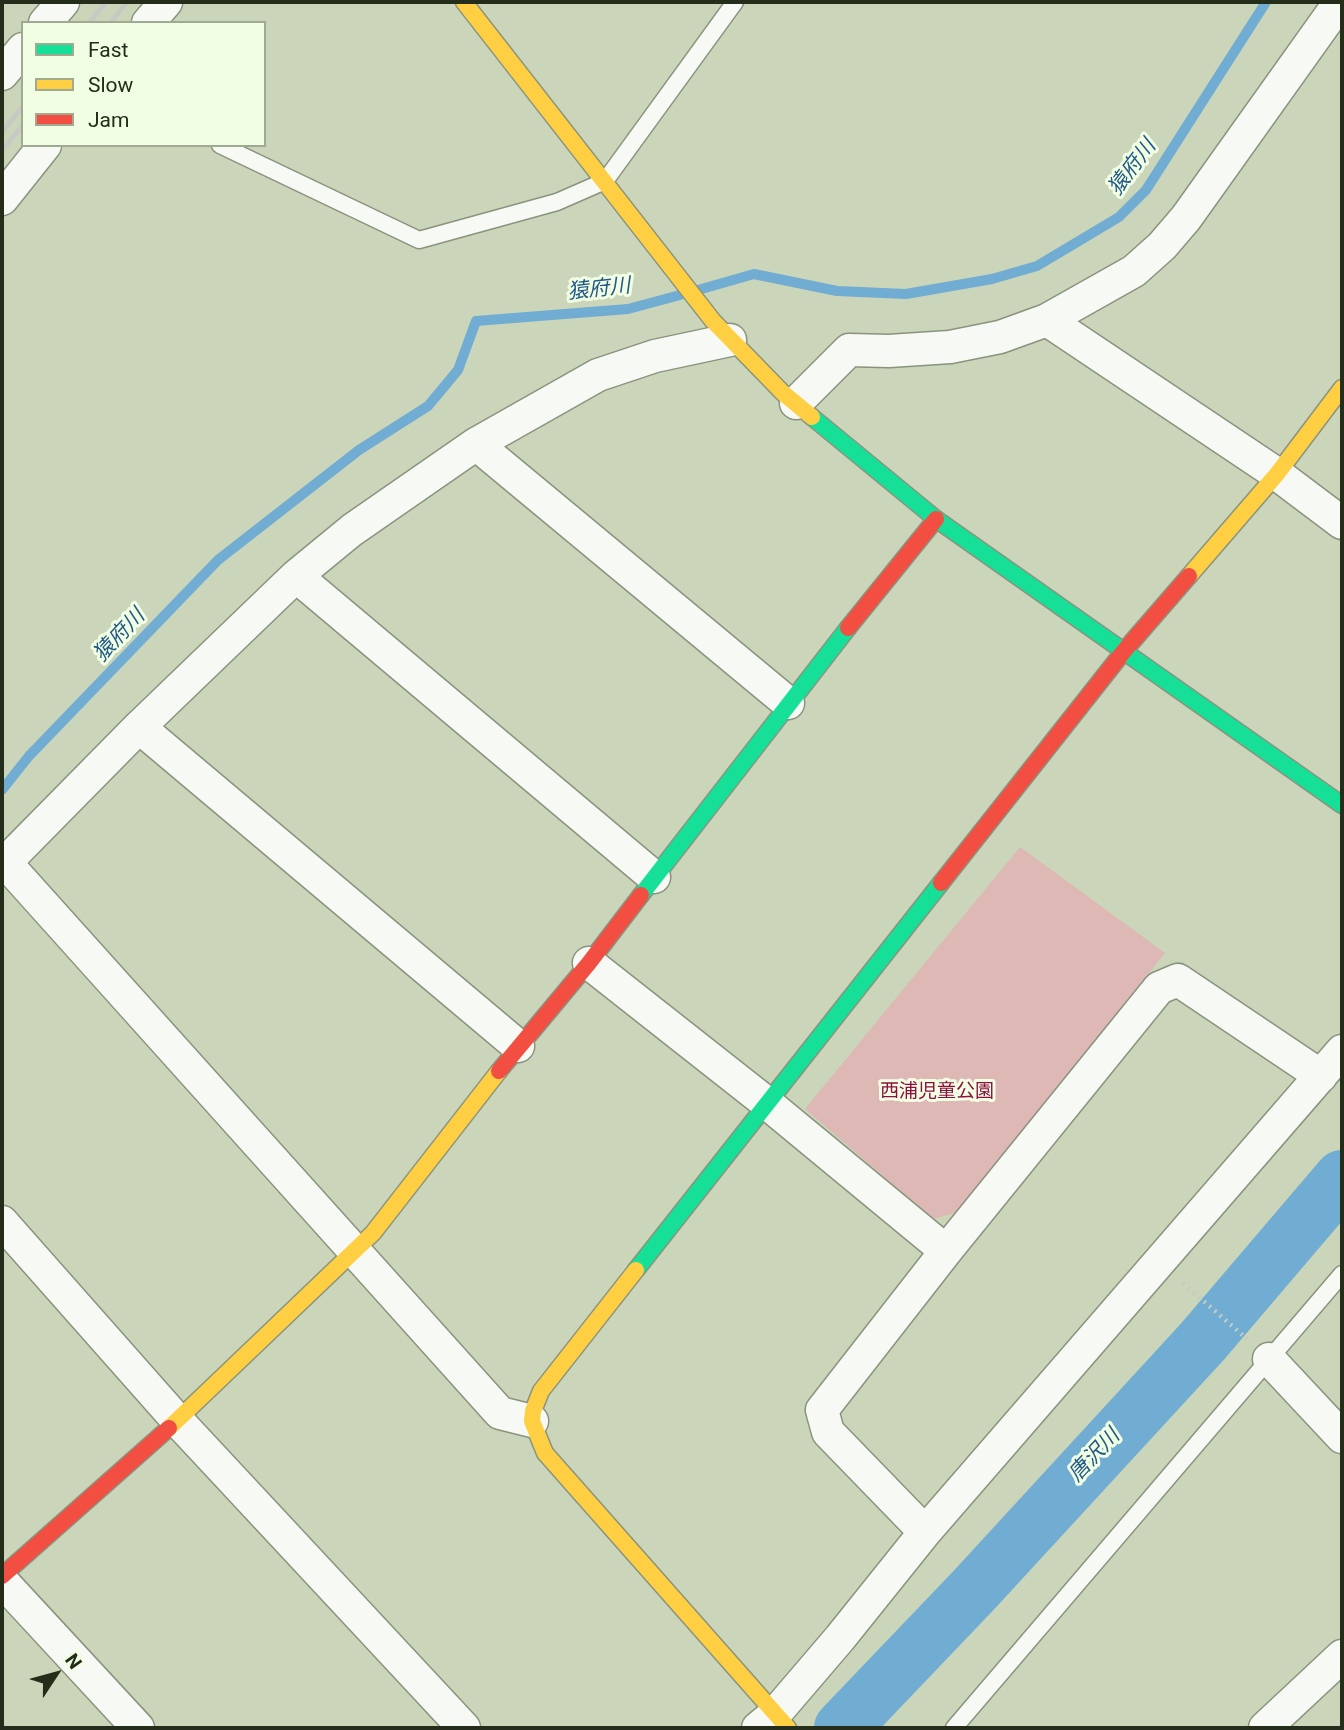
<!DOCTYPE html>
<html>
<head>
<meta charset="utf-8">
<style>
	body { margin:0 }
	#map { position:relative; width:1344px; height:1730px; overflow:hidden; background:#cad5ba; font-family:Roboto,sans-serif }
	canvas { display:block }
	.frame { position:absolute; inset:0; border:4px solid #242d19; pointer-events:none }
	.legend { position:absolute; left:21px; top:21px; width:245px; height:126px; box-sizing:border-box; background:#f2fee4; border:2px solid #a0aa93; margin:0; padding:9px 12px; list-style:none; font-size:21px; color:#242d19 }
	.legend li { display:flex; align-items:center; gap:14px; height:35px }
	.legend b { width:35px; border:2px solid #a0aa93 }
	.north { position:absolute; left:21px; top:1639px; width:70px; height:70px; -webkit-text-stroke:5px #f2fee4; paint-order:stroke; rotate:54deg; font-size:19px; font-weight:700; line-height:28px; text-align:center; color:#242d19 }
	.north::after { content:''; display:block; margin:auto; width:24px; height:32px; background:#242d19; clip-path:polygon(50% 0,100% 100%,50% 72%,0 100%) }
</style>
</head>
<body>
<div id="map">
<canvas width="1344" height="1730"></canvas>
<div class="frame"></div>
<ul class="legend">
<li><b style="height:9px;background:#16e098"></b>Fast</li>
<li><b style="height:9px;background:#ffcf43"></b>Slow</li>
<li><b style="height:9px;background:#f24e42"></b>Jam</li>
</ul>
<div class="north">N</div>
</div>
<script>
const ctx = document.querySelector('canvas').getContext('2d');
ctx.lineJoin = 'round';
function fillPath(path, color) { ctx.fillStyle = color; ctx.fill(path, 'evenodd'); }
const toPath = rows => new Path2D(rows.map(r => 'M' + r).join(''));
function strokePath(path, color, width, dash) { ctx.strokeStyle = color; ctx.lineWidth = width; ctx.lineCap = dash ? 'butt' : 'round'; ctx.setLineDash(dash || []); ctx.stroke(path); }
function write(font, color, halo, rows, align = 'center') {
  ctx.font = font + ' Roboto,"Noto Sans JP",sans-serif'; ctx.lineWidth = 6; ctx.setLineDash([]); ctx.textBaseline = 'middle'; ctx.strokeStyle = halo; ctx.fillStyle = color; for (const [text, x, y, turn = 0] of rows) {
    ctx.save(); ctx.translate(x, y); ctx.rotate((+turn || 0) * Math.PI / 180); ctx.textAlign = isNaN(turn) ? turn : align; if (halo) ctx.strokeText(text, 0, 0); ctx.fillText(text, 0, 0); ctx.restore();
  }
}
const green = toPath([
	[1020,847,1165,953,959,1212,933,1219,805,1109]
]);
const stream = toPath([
	[698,290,754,274,837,291,906,294,992,279,1037,266,1119,217,1146,190,1266,2],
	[2,790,29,756,218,560,359,450,428,406,458,370,476,321,628,309,680,295]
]);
const river = toPath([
	[842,1728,974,1590,1203,1341,1342,1178]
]);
const path = toPath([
	[1183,1283,1247,1339]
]);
const lane = toPath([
	[220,145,419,240,557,202,605,181,735,2],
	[954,1728,1342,1274]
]);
const street = toPath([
	[45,23,63,2],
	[148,23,166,2],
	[2,74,23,49],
	[2,199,45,145],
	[1047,320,1277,474,1342,523],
	[796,403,849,350,889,351,950,347,1000,337,1047,320,1134,271,1162,246,1186,218,1340,2],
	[476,444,788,703],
	[296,576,654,877],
	[139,727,518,1046],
	[5,862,500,1413,532,1421],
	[2,866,139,727,296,576,352,530,476,444,598,375,655,356,730,340],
	[589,963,768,1104,946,1251],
	[2,1222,177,1420,464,1728],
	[1269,1359,1342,1437],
	[925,1532,828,1432,822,1410,946,1251,1159,988,1178,980,1321,1076],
	[2,1581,138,1728],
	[758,1728,775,1714,840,1638,925,1532,1342,1051],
	[1265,1728,1342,1656]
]);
const fast = toPath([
	[812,417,936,519,1342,805],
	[641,895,848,628],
	[636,1270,941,883]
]);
const slow = toPath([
	[464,2,713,321,783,393,812,417],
	[1189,576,1277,474,1342,388],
	[636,1270,541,1391,533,1411,532,1421,545,1453,788,1728],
	[169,1428,373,1233,499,1071]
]);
const jam = toPath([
	[848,628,936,519],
	[941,883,1124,651,1189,576],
	[499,1071,589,963,641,895],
	[2,1576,169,1428]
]);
const rail = toPath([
	[89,23,106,2],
	[110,23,127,2],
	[2,132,23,106],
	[2,150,23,125]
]);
const parkNames = [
	["西浦児童公園",937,1092]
];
const waterNames = [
	["猿府川",1133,168,-53],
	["猿府川",599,290,-6],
	["猿府川",120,636,-47],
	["唐沢川",1095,1456,-47]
];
fillPath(green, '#ddb8b4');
strokePath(stream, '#71acd3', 10);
strokePath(river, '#71acd3', 56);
strokePath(lane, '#8a937e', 19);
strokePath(street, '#8a937e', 35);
strokePath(fast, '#8a937e', 19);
strokePath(slow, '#8a937e', 19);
strokePath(jam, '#8a937e', 19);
strokePath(path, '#c7cbc3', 4.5, [2, 5]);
strokePath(lane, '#f7f9f5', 16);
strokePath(street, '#f7f9f5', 32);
strokePath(fast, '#16e098', 16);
strokePath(slow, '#ffcf43', 16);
strokePath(jam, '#f24e42', 16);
strokePath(rail, '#c7cac2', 5);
write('19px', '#8d0f3e', '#f2fee4', parkNames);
write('italic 21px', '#225987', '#f2fee4', waterNames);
</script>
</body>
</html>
